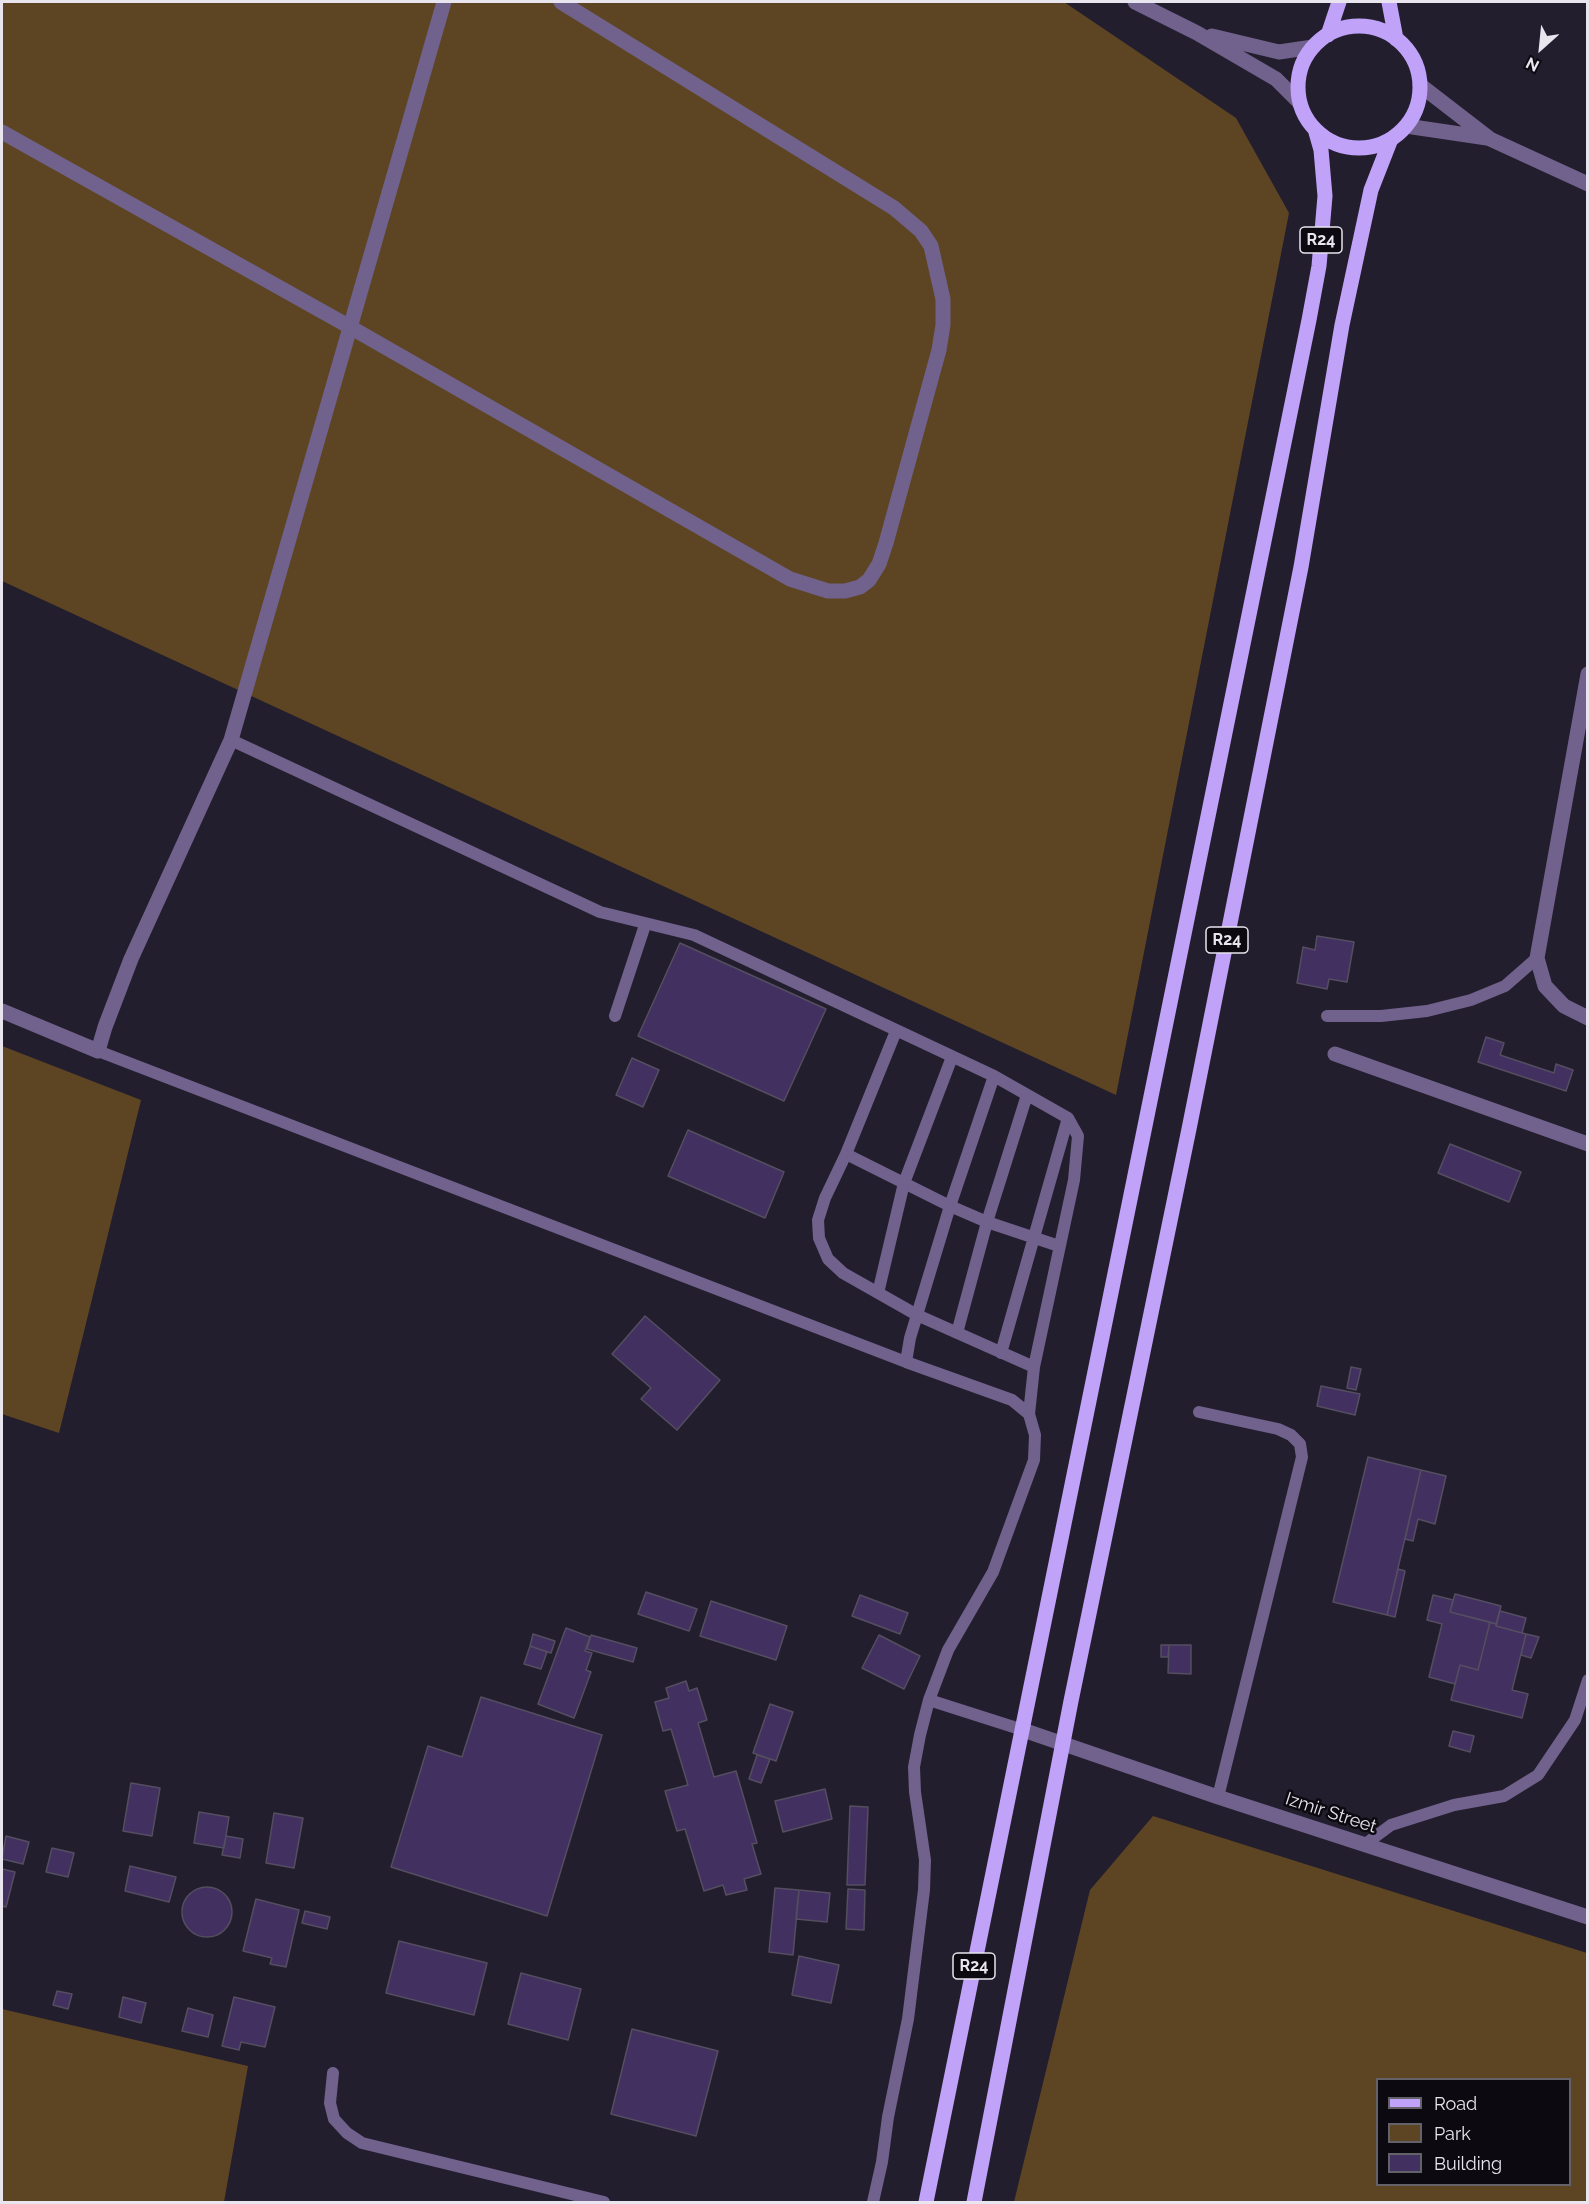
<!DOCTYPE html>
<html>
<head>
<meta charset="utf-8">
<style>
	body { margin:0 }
	#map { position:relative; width:1589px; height:2204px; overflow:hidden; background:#231e2d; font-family:Raleway,sans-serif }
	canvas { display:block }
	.frame { position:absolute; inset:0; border:3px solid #e8e5ef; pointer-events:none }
	.legend { position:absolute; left:1376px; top:2078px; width:195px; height:108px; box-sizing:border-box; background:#0c0a10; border:2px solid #646269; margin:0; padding:8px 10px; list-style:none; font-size:18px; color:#e8e5ef }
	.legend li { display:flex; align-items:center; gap:12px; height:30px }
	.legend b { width:30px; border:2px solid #646269 }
	.north { position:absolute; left:1511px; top:18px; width:60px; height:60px; -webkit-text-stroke:4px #0c0a10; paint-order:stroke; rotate:207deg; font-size:16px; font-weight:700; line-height:24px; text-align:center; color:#e8e5ef }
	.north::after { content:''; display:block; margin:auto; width:21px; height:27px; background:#e8e5ef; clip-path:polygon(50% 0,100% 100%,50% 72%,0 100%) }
</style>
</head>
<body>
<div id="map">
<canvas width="1589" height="2204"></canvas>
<div class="frame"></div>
<ul class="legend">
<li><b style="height:8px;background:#c0a3f9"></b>Road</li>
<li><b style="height:16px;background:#5d4524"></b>Park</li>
<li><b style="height:16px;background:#423061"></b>Building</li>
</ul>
<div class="north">N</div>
</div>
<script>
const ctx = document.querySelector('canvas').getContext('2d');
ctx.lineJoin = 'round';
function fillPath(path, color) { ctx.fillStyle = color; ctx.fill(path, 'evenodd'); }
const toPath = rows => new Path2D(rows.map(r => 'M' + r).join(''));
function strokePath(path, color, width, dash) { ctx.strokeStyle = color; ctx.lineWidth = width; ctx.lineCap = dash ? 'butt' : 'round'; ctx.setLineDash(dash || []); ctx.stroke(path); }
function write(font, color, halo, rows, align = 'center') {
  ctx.font = font + ' Raleway,sans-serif'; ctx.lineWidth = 5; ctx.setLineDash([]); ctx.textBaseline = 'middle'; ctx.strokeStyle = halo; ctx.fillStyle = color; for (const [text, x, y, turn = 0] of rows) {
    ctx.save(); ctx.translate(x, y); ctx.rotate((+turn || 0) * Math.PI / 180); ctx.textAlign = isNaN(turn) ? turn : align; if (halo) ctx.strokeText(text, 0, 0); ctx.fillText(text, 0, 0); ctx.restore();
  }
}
const green = toPath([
	[2,2,1064,2,1236,118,1289,213,1116,1095,2,581],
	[2,1046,141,1100,59,1433,2,1414],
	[1153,1816,1587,1953,1587,2202,1014,2202,1090,1890],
	[1378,2080,1570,2080,1570,2184,1378,2184],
	[2,2009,248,2066,224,2202,2,2202]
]);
const building = toPath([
	[1317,936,1354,942,1347,982,1329,979,1327,989,1297,983,1303,947,1315,950,1317,936],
	[680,943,826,1009,784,1101,638,1036,680,943],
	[1486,1037,1504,1043,1500,1055,1554,1073,1556,1064,1573,1070,1566,1091,1478,1062,1486,1037],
	[632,1058,659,1070,643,1107,616,1095,632,1058],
	[688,1130,784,1172,765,1218,668,1176,688,1130],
	[1450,1144,1521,1172,1509,1202,1438,1173,1450,1144],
	[645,1316,720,1380,677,1430,641,1399,651,1388,612,1354,645,1316],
	[1351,1367,1361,1369,1356,1390,1347,1388,1351,1367],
	[1321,1386,1360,1394,1355,1415,1317,1406,1321,1386],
	[1368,1457,1421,1470,1387,1615,1333,1602,1368,1457],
	[1421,1470,1446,1476,1435,1524,1418,1519,1413,1541,1405,1539,1421,1470],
	[1398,1569,1405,1571,1395,1617,1387,1615,1398,1569],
	[646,1592,697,1609,689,1631,638,1614,646,1592],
	[1455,1594,1501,1606,1496,1624,1450,1612,1455,1594],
	[860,1595,908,1613,900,1634,852,1616,860,1595],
	[1433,1595,1453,1600,1450,1612,1490,1622,1478,1670,1460,1665,1455,1684,1429,1677,1442,1624,1427,1620,1433,1595],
	[711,1601,787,1626,776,1660,700,1636,711,1601],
	[1500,1611,1526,1618,1522,1633,1496,1626,1500,1611],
	[1490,1622,1496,1624,1496,1626,1526,1634,1512,1690,1528,1694,1522,1718,1451,1700,1460,1665,1478,1670,1490,1622],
	[566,1628,590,1637,585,1651,592,1653,586,1670,591,1672,574,1718,538,1704,566,1628],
	[533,1634,555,1641,551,1653,530,1646,533,1634],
	[1526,1634,1539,1637,1531,1658,1521,1655,1526,1634],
	[591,1635,637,1648,633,1662,587,1649,591,1635],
	[879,1635,920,1656,904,1689,862,1668,879,1635],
	[1161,1645,1169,1645,1168,1657,1161,1657,1161,1645],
	[1169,1645,1191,1645,1191,1674,1168,1673,1169,1645],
	[530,1646,547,1652,541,1669,524,1664,530,1646],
	[686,1681,689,1691,697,1688,707,1720,698,1723,714,1777,736,1771,757,1843,752,1844,761,1874,744,1879,747,1890,726,1895,723,1885,704,1891,685,1829,677,1831,665,1791,688,1785,671,1729,663,1731,655,1702,669,1698,666,1688,686,1681],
	[481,1697,602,1735,547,1916,391,1867,428,1746,462,1757,481,1697],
	[770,1704,793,1712,776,1761,753,1753,770,1704],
	[1453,1731,1474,1736,1470,1752,1449,1746,1453,1731],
	[757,1755,770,1759,761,1783,749,1779,757,1755],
	[131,1783,160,1788,152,1836,123,1831,131,1783],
	[825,1789,832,1819,783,1832,775,1801,825,1789],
	[850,1806,868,1807,865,1885,847,1885,850,1806],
	[199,1812,229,1817,224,1848,194,1843,199,1812],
	[274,1813,303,1818,294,1868,266,1863,274,1813],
	[6,1836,29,1842,23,1864,2,1859,6,1836],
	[226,1836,243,1839,240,1858,222,1855,226,1836],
	[52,1848,74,1853,68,1877,46,1872,52,1848],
	[130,1866,176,1877,169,1902,125,1891,130,1866],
	[2,1869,15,1872,6,1907,2,1906,2,1869],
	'182 1912a25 25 0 1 1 50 0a25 25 0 1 1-50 0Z',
	[775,1888,799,1890,793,1955,769,1952,775,1888],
	[848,1889,865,1890,864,1930,846,1929,848,1889],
	[799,1890,830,1893,827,1922,796,1919,799,1890],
	[256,1899,299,1910,286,1967,270,1964,272,1958,243,1951,256,1899],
	[305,1911,330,1917,327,1929,302,1923,305,1911],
	[399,1941,487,1963,474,2015,386,1993,399,1941],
	[799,1956,839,1965,831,2003,792,1995,799,1956],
	[521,1973,581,1989,568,2040,508,2024,521,1973],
	[57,1991,72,1994,68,2009,53,2005,57,1991],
	[123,1997,146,2003,141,2023,119,2017,123,1997],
	[234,1997,275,2007,265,2047,241,2042,239,2050,222,2046,234,1997],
	[188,2008,213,2015,208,2037,182,2031,188,2008],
	[632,2029,718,2051,696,2136,611,2114,632,2029]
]);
const service = toPath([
	[231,740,600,912,694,935,994,1076,1068,1118,1078,1136,1074,1180,1034,1367],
	[615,1016,645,925],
	[1327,1016,1381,1016,1427,1011,1471,1000,1505,986,1537,958],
	[896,1031,846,1154,825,1198,818,1220,819,1238,828,1259,843,1273,917,1315,910,1338,906,1362],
	[98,1051,906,1362,1012,1400,1029,1414,1035,1435,1034,1460,993,1572,948,1650,929,1700,920,1735,914,1767,915,1792,925,1860,924,1890,908,2019,888,2117,882,2162,873,2202],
	[994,1076,950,1206,917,1315,1034,1367,1029,1414],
	[846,1154,950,1206,987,1222,1059,1246],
	[878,1293,904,1183,952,1057],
	[957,1333,987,1222,1027,1095],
	[1001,1353,1068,1118],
	[1199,1412,1278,1429,1291,1435,1300,1444,1302,1457,1218,1797],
	[929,1700,1023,1730],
	[1364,1845,1391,1825,1454,1805,1504,1796,1538,1775,1575,1720,1588,1680],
	[333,2073,330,2103,334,2119,347,2133,362,2143,604,2202]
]);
const minor = toPath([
	[1135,2,1197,33,1276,79,1300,103],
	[1212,36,1279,52,1313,47],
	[1420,85,1490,139,1588,184],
	[1406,126,1487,138],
	[2,132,350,327,790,579,828,591,845,591,860,587,869,580,879,564,886,543,939,350,943,325,943,299,931,246,921,231,894,208,561,2],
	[1588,674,1537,958,1545,986,1564,1006,1588,1018],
	[2,1011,98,1051,105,1027,131,959,231,740,444,2],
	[1335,1054,1588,1144],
	[1023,1730,1218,1797,1588,1917]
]);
const primary = toPath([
	[1389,2,1396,39],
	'1298 87a61 61 0 1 1 122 0a61 61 0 1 1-122 0Z',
	[1328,35,1339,2],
	[926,2202,1309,320,1319,266,1325,196,1321,150,1315,129],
	[974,2202,1071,1701,1189,1129,1301,567,1342,325,1371,190,1391,139]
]);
const shields = [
	[1321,240,42],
	[1227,940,42],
	[974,1966,42]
];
const shieldNames = [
	["R24",1321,240],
	["R24",1227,940],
	["R24",974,1966]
];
const streetNames = [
	["Izmir Street",1331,1813,18]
];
fillPath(green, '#5d4524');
fillPath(building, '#423061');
strokePath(building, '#544e60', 1.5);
strokePath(service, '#70628c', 12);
strokePath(minor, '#70628c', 15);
strokePath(primary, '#c0a3f9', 15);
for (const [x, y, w] of shields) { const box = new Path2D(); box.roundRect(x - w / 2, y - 13, w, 26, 4.5); ctx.fillStyle = '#0c0a10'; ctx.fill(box); strokePath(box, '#e8e5ef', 1.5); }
write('bold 16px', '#e8e5ef', null, shieldNames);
write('18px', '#e8e5ef', '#0c0a10', streetNames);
</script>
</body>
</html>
